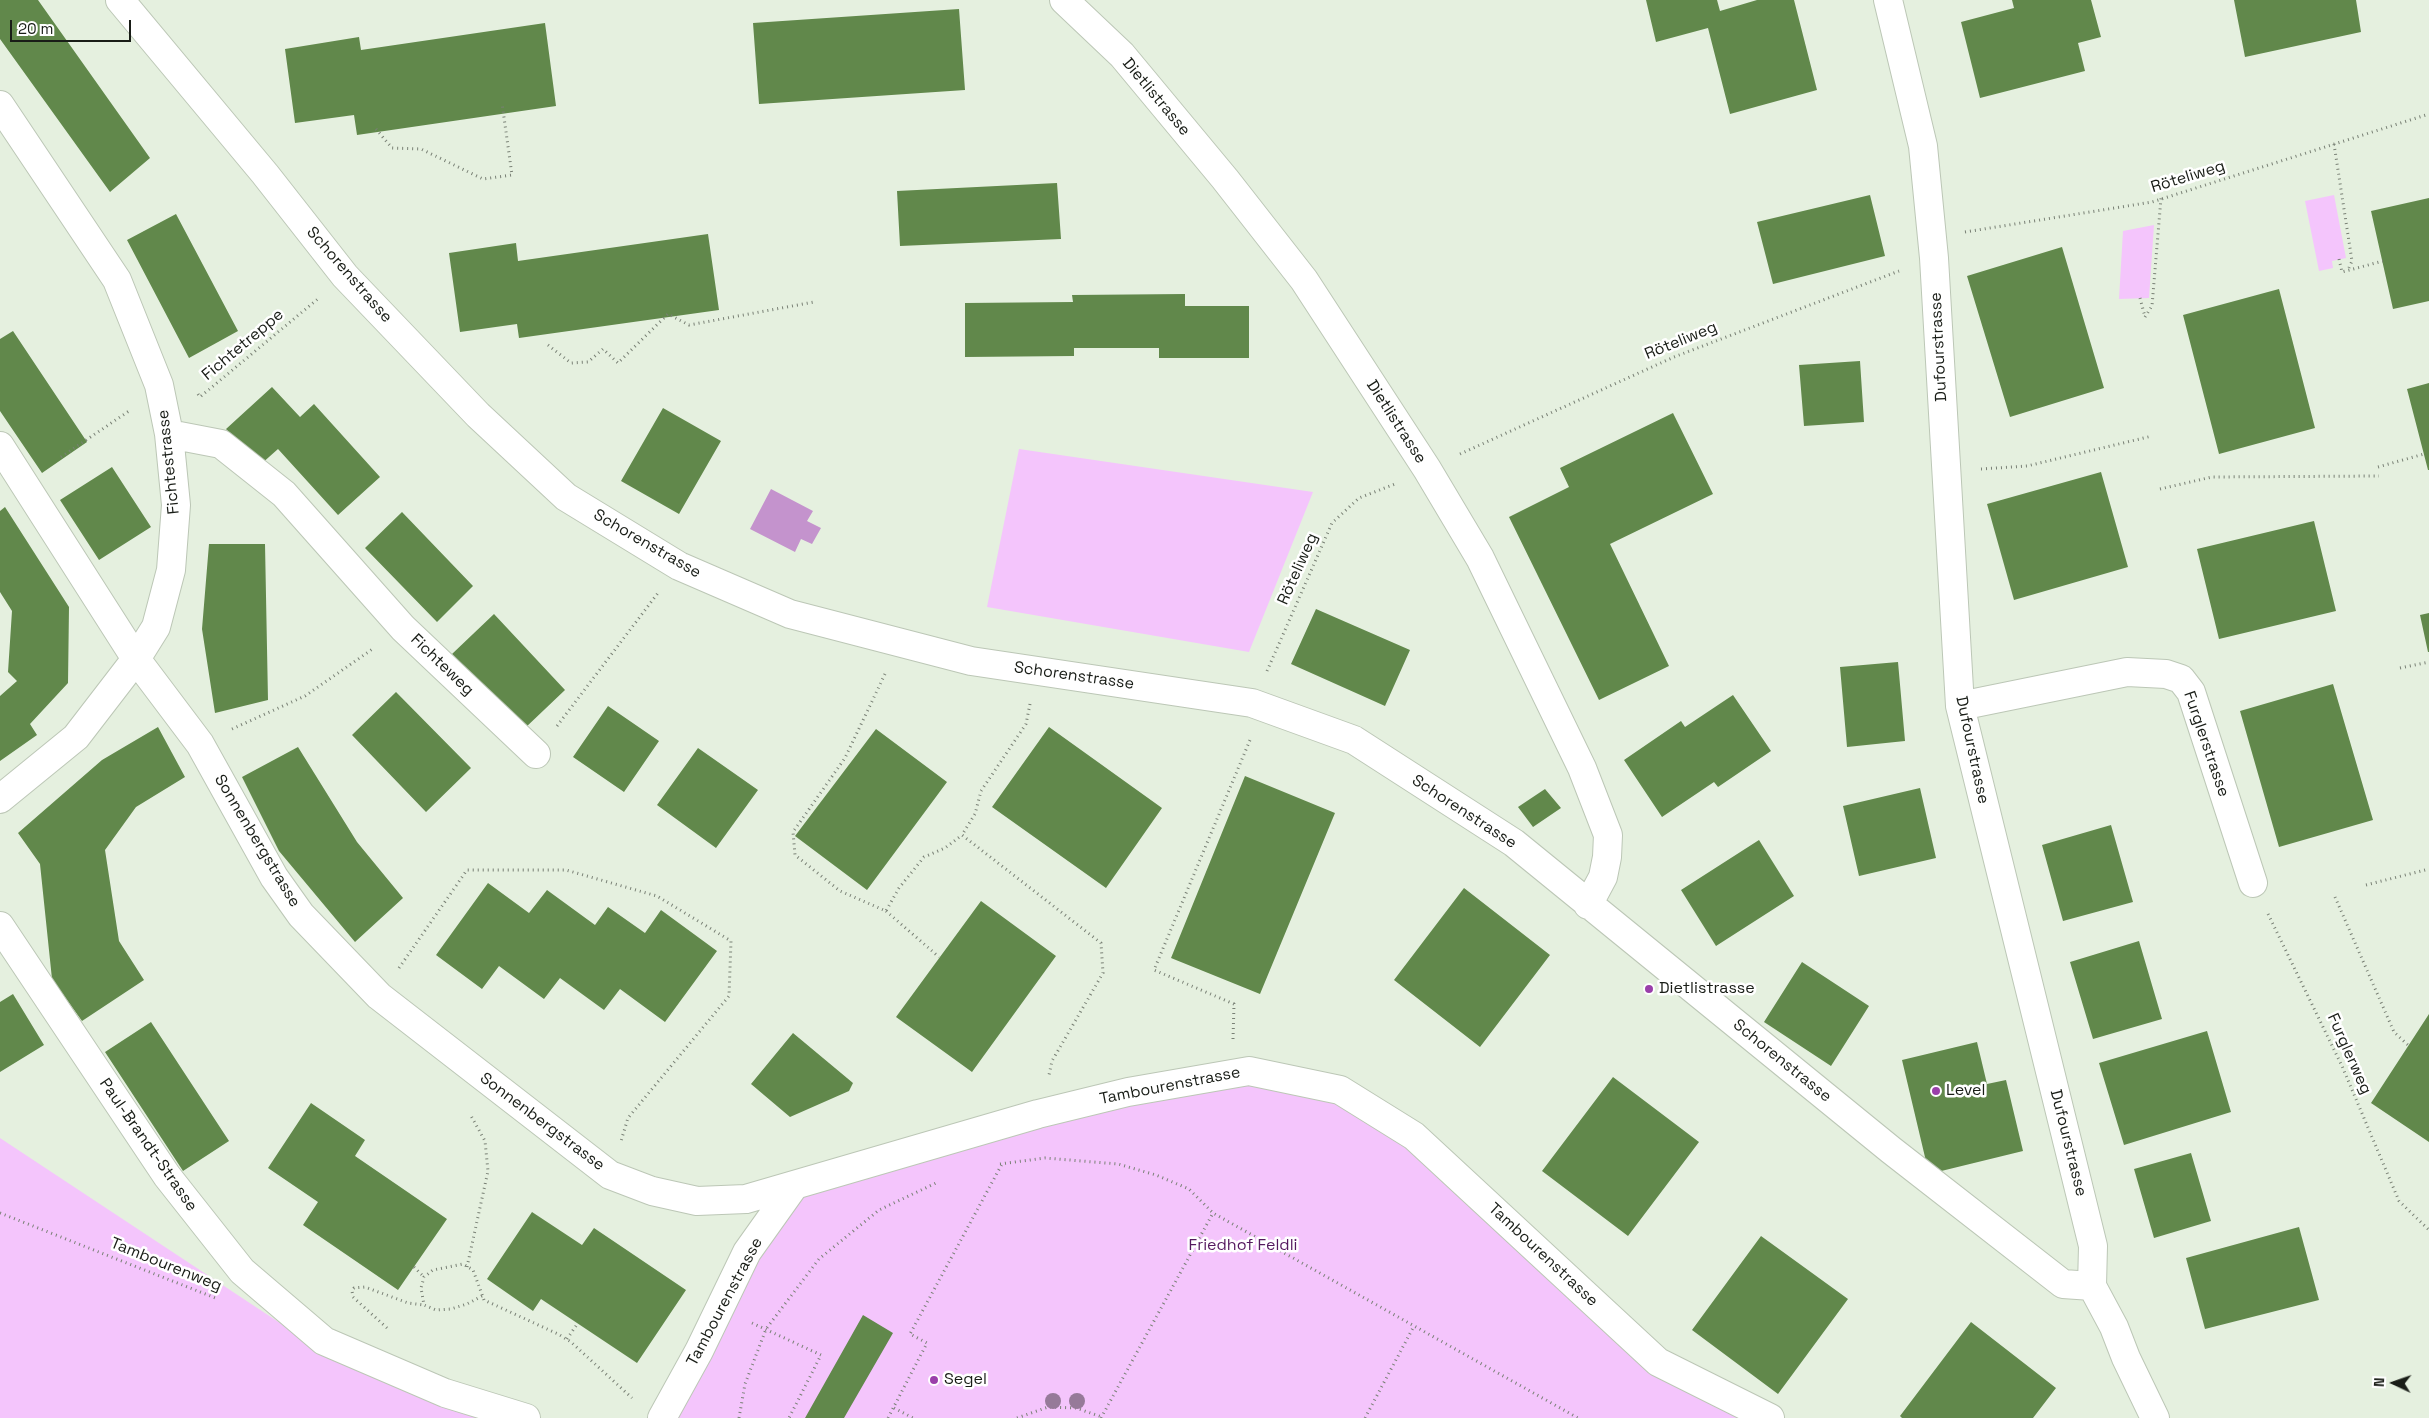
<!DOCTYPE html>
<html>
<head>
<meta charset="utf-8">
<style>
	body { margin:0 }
	#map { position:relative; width:2429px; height:1418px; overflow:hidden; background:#e5f0df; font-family:"Space Grotesk",sans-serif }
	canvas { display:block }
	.north { position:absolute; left:2369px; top:1358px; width:50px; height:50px; -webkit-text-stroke:4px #fff; paint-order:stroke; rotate:273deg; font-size:14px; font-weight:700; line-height:20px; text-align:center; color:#191d17 }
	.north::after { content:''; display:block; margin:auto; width:18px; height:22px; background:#191d17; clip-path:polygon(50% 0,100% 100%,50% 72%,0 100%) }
	.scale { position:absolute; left:10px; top:20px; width:121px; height:22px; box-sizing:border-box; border:2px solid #191d17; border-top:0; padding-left:6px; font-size:15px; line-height:18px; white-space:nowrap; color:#191d17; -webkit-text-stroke:4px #fff; paint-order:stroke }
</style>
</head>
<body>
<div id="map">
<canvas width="2429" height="1418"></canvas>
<div class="north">N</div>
<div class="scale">20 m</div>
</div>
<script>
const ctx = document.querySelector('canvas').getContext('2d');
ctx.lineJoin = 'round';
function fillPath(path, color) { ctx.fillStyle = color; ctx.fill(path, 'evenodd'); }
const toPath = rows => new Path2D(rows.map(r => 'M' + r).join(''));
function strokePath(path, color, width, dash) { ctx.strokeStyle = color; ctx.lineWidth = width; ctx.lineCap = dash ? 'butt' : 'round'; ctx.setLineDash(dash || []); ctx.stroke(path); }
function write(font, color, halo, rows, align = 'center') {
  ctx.font = font + ' "Space Grotesk",sans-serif'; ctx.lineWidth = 5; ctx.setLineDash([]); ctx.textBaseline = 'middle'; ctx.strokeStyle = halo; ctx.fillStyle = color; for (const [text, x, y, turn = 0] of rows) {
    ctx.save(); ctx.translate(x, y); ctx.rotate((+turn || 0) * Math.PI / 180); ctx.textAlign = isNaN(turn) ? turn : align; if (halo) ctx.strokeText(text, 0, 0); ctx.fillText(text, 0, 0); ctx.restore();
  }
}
const green = toPath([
	[2334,195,2346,258,2332,261,2333,268,2319,271,2305,201],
	[2154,225,2149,298,2119,299,2123,231],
	[1019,449,1313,492,1249,652,987,607],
	[1233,1074,1340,1090,1658,1362,1770,1418,662,1418,794,1186],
	[0,1138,280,1323,526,1418,0,1418]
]);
const water = toPath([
	[771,489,813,511,807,521,821,528,812,544,801,539,795,552,750,529]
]);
const building = toPath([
	[0,0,38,0,150,158,110,192,0,39],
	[1646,0,1717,0,1720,11,1757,0,1794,0,1817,90,1730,114,1708,28,1656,42],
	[2012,0,2091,0,2101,37,2078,43,2085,71,1980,98,1961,22,2014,8],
	[2234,0,2356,0,2361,32,2245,57],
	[959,9,965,90,759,104,753,23],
	[545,23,556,106,357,135,354,115,295,123,285,49,359,37,361,50],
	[1057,183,1061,239,900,246,897,191],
	[1870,195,1885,256,1773,284,1757,222],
	[2429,198,2429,301,2393,309,2371,211],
	[176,214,238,331,189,358,127,240],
	[708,234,719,310,519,338,517,324,460,332,449,253,516,243,518,261],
	[2062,247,2104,388,2010,417,1967,276],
	[2279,289,2315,428,2219,454,2183,315],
	[1185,294,1185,306,1249,306,1249,358,1159,358,1159,348,1074,348,1074,356,965,357,965,303,1073,302,1072,295],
	[13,331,87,442,42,473,0,411,0,339],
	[1860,361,1864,422,1804,426,1799,365],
	[2429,383,2429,470,2428,470,2407,389],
	[272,387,300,417,314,404,380,477,338,515,278,449,260,465,226,429],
	[663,408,721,441,679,514,621,481],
	[1673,413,1713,494,1610,544,1669,666,1599,700,1509,517,1569,487,1560,468],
	[112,467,151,527,99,560,60,500],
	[2101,472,2128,567,2014,600,1987,504],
	[5,507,69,607,68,683,30,724,37,735,0,761,0,696,17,681,8,672,12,611,0,592,0,511],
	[402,512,473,586,437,622,365,548],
	[2314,521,2336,611,2219,639,2197,549],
	[209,544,265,544,268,700,215,713,202,629],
	[1316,609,1410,650,1385,706,1291,664],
	[2429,613,2429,652,2428,652,2420,615],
	[494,614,565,690,524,729,452,654],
	[1898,662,1905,741,1847,747,1840,667],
	[2333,684,2373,820,2279,847,2240,711],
	[396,692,471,768,426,812,352,735],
	[1733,695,1771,751,1718,787,1714,782,1662,817,1624,760,1681,721,1685,727],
	[608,706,659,741,624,792,573,757],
	[158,727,185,777,136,807,105,850,119,941,144,980,82,1021,52,979,40,864,18,833,102,760],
	[1049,727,1162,808,1106,888,992,807],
	[876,729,947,782,867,890,795,836],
	[298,747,357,842,403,898,355,942,279,851,242,777],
	[698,748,758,790,716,848,657,805],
	[1245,776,1335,813,1260,994,1171,958],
	[1920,788,1936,858,1859,876,1843,806],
	[1545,789,1561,808,1533,827,1518,807],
	[2111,825,2133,902,2063,921,2042,845],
	[1759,840,1794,896,1716,946,1681,890],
	[488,883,529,913,547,890,595,925,608,907,645,933,661,910,717,951,665,1022,620,989,604,1010,560,978,544,999,499,966,482,989,436,955],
	[1464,888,1550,955,1480,1047,1394,980],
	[981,901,1056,956,972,1072,896,1017],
	[2139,941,2162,1019,2093,1039,2070,962],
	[1802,962,1869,1006,1831,1066,1764,1022],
	[13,994,44,1045,0,1072,0,1002],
	[2429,1014,2429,1142,2371,1103],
	[151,1022,229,1141,183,1171,105,1052],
	[2207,1031,2231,1112,2124,1145,2099,1063],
	[793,1033,853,1083,849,1091,790,1117,751,1084],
	[1977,1042,1987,1084,2006,1080,2023,1151,1929,1174,1902,1060],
	[1613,1077,1699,1142,1628,1236,1542,1171],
	[311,1103,365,1140,355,1156,447,1219,398,1290,303,1225,318,1202,268,1168],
	[2191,1153,2211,1221,2154,1238,2134,1169],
	[532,1212,582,1245,594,1228,686,1290,637,1363,541,1299,533,1311,487,1279],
	[2299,1227,2319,1300,2205,1329,2186,1258],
	[1761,1236,1848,1299,1778,1394,1692,1330],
	[863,1315,893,1333,844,1418,805,1418],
	[1971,1322,2056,1388,2033,1418,1902,1418,1900,1416]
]);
const path = toPath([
	[376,129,392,148,421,149,483,179,512,175,502,103],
	[2334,144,2352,261,2348,270],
	[1965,232,2152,202,2429,114],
	[2339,259,2342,272,2383,261],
	[2140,298,2145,317],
	[2145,317,2152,306,2161,198],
	[548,345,571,363,588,362,603,349,618,363,668,314,689,325,814,302],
	[198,394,200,397,319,298],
	[1460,454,1674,357,1899,271],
	[61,457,129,411],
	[2378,467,2424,454],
	[1981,469,2027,466,2152,436],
	[2160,489,2212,477,2379,476],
	[2400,668,2429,662],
	[1267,671,1332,523,1359,498,1395,484],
	[885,674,845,758,793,832,795,855,840,891,886,911,899,888,924,857,945,848,962,835],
	[1030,704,1026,724,981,791,975,814,962,835,1101,943,1103,973,1052,1061,1049,1075],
	[557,726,658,593],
	[232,729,305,696,374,648],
	[2366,885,2429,869],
	[2335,897,2394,1032,2409,1046],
	[886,911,939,957],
	[2268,914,2342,1066,2399,1201,2429,1230],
	[399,968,467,870,566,870,657,896,731,941,729,996,628,1118,621,1141],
	[1233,1039,1234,1004,1154,970,1250,740],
	[1000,1164,1045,1158,1118,1164,1156,1175,1189,1189,1213,1213,1578,1418],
	[0,1213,218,1299],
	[414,1267,424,1277],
	[467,1267,488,1171,485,1141,470,1114],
	[482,1296,467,1304,451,1309,436,1310,424,1305,421,1288,424,1277,433,1270,463,1264,473,1270,484,1300,558,1334,571,1342,632,1398],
	[752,1323,821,1355,789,1418],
	[387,1328,353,1297,352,1291,354,1288,365,1287,408,1303,424,1305],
	[567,1339,578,1323],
	[894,1408,913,1418],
	[739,1418,745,1384,766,1329,819,1259,879,1210,936,1183],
	[888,1418,927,1343,910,1334,1002,1164],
	[1017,1418,1048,1407,1076,1408,1102,1417],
	[1101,1418,1213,1213],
	[1365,1418,1414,1326]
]);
const street = toPath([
	[120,0,265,174,345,276,478,415,566,497,679,566,790,614,971,661,1252,703,1354,740,1514,843,1891,1150,2063,1284,2092,1286],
	[1064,0,1122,55,1225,179,1304,280,1427,469,1480,558,1582,768,1608,835,1607,857,1603,877,1588,905],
	[1888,0,1923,146,1934,258,1960,706,2093,1246,2092,1286,2114,1327,2126,1358,2155,1418],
	[0,105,117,280,159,385,169,434,176,505,171,570,156,627,136,659,76,737,0,799],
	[169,434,221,444,284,494,403,628,536,754],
	[0,446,136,659,200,744,274,877,301,915,379,996,610,1175,652,1191,697,1201,746,1199,1038,1114,1128,1092,1249,1071,1340,1090,1414,1136,1658,1362,1770,1418],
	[1960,706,2127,672,2166,674,2181,679,2191,692,2253,883],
	[0,926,167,1176,242,1271,324,1341,445,1393,526,1418],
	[662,1418,699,1351,747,1252,794,1186]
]);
const trees = [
	[1053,1401],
	[1077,1401]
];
const markers = [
	[1649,989,5,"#9a3faa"],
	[1936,1091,5,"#9a3faa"],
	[934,1380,5,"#9a3faa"]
];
const streetNames = [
	["Dietlistrasse",1156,97,50],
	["Röteliweg",2188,177,-17],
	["Schorenstrasse",349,275,49],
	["Röteliweg",1681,341,-22],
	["Fichtetreppe",243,345,-40],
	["Dufourstrasse",1939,347,-93],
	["Dietlistrasse",1396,422,57],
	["Fichtestrasse",169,462,-96],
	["Schorenstrasse",647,544,30],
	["Röteliweg",1298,569,-66],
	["Fichteweg",442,665,44],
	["Schorenstrasse",1074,676,8],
	["Furglerstrasse",2206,744,71],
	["Dufourstrasse",1972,750,78],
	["Schorenstrasse",1464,812,33],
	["Sonnenbergstrasse",257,841,59],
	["Furglerweg",2349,1054,66],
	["Schorenstrasse",1782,1061,39],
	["Tambourenstrasse",1170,1086,-11],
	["Sonnenbergstrasse",542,1122,37],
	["Dufourstrasse",2068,1143,76],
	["Paul-Brandt-Strasse",148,1145,55],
	["Tambourenstrasse",1543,1255,43],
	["Tambourenweg",166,1265,22],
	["Tambourenstrasse",725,1302,-62]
];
const poiNames = [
	["Dietlistrasse",1659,989],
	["Level",1946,1091],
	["Segel",944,1380]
];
const parkNames = [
	["Friedhof Feldli",1243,1246]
];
fillPath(green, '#f4c5fc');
fillPath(water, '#c493cd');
fillPath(building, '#61884b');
strokePath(street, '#bcc7b6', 30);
strokePath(path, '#798075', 3, [1, 4]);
strokePath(street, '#fff', 28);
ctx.fillStyle = '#967a99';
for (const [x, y] of trees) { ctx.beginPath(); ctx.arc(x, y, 8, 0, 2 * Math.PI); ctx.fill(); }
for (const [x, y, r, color] of markers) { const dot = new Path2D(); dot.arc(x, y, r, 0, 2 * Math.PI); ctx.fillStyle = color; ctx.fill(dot); strokePath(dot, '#fff', 2); }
write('16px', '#191d17', '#fff', streetNames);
write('16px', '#191d17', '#fff', poiNames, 'left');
write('16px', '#55195f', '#fff', parkNames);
</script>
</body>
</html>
